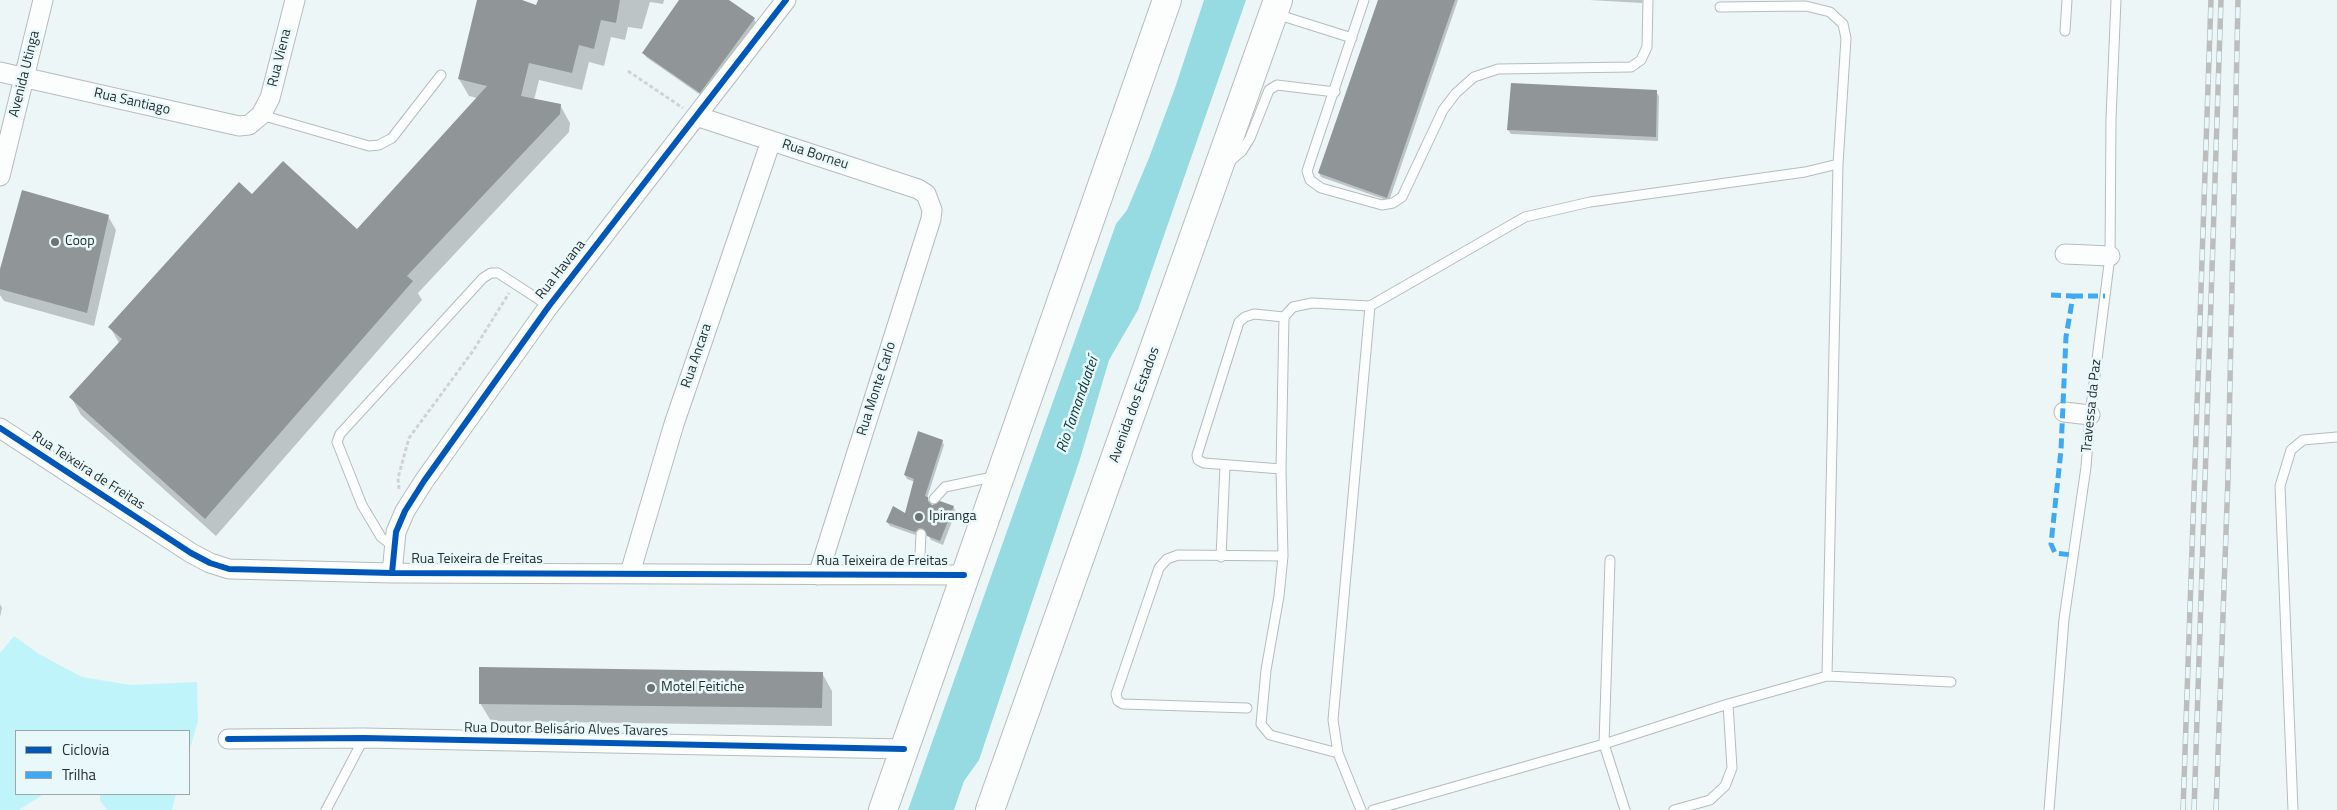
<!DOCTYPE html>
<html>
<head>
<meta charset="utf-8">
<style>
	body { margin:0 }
	#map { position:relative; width:2337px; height:810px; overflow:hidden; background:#edf6f7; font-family:"Titillium Web",sans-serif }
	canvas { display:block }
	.legend { position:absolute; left:15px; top:730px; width:175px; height:65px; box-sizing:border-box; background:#e9f9fb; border:1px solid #9ba8a9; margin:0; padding:6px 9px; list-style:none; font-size:15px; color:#272e2e }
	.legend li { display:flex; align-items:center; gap:10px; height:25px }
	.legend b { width:25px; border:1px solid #9ba8a9 }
</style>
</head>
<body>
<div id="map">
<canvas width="2337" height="810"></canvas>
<ul class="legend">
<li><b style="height:6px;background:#0057b8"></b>Ciclovia</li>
<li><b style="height:6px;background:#3fa9f5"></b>Trilha</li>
</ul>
</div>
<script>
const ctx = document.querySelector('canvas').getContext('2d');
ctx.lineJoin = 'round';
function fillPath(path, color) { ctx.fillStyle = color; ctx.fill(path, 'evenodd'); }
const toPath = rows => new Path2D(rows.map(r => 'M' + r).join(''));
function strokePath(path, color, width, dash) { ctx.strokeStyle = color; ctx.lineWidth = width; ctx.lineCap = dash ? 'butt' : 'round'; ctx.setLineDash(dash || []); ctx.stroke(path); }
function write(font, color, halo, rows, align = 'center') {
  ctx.font = font + ' "Titillium Web",sans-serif'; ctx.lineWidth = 5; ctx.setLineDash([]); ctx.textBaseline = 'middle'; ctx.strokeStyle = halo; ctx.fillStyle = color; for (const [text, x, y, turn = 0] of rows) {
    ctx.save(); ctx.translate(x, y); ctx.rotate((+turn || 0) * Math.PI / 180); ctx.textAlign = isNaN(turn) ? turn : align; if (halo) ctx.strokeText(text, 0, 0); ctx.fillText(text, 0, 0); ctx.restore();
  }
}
const green = toPath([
	[14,636,39,654,82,677,130,685,197,682,198,721,189,752,189,731,16,731,16,794,44,794,19,810,0,810,0,653],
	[100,794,176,794,172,810,107,810,100,800]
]);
const water = toPath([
	[1204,0,1246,0,1138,310,1109,360,1080,459,979,760,964,781,954,810,908,810,1116,224,1127,210,1149,158,1175,88]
]);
const shadow = toPath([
	[478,0,518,0,537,6,539,0,664,0,663,4,650,2,642,29,628,27,625,40,611,37,604,66,589,62,582,90,539,80,534,100,560,105,570,123,569,132,418,293,422,300,216,536,81,415,71,397,119,343,110,327,252,196,358,231,477,98,469,96,459,79],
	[681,0,727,0,754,19,756,23,702,96,646,57,644,53],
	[1379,0,1458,0,1389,201,1321,177,1319,173],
	[1589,0,1643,0,1642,3],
	[1656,92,1659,96,1658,141,1511,134,1508,130],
	[108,216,116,230,94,326,4,301,0,295,0,273],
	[942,441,944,445,927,498,932,506,953,507,956,511,943,545,931,540,927,532,921,532,918,536,890,526,887,522,906,515,915,482,907,479,905,475],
	[0,604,2,608,0,617],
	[822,673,832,691,832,726,491,721,480,703]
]);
const building = toPath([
	[477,0,522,0,536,5,538,0,620,0,616,23,601,20,594,49,579,45,572,73,529,63,521,96,561,104,560,114,407,276,413,281,205,519,69,397,122,339,108,327,239,182,252,194,283,161,357,229,487,86,458,79],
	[679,0,729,0,755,18,700,93,642,53],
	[1378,0,1455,0,1387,198,1318,173],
	[1511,83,1657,90,1656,137,1507,130],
	[22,190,109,215,87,313,0,289,0,269],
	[918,431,943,440,925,496,928,497,928,501,932,505,940,501,954,506,940,541,927,536,924,529,919,528,915,532,886,522,893,506,905,513,914,479,904,475],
	[479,667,823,672,822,708,479,704]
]);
const path = toPath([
	[628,71,683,108],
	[399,489,398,478,409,438,473,351,509,293]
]);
const lane = toPath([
	[1364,0,1307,171,1310,180,1321,188,1382,205,1393,203,1402,197,1443,110,1456,93,1474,77,1498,69,1631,67,1641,60,1647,47,1648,0],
	[1276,14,1352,38],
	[2065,31,2067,0],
	[261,115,369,146,379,145,392,138,441,75],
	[1229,162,1242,151,1250,138,1269,90,1277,85,1335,92],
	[1281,469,1204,463,1198,460,1197,455,1239,322,1245,317,1254,314,1284,317],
	[934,499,945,487,997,476],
	[394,547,381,537,362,505,337,442,340,434,483,278,491,273,498,273,549,306],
	[1221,557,1225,466],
	[1610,560,1604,744,1625,810],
	[919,574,921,534],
	[1827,676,1838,164],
	[1247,708,1123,704,1118,701,1116,694,1159,568,1167,559,1178,555,1283,556],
	[1338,753,1270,735,1261,724,1266,670,1279,596,1283,556,1281,469,1284,317,1293,307,1312,303,1370,306],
	[326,810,364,738],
	[1361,810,1338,753,1333,720,1370,306,1525,217,1590,202,1805,172,1838,164,1846,38,1843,24,1830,12,1806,6,1720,7],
	[1373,810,1604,744,1728,704,1827,676,1951,682],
	[1674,810,1710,800,1725,786,1732,768,1728,704],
	[2049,810,2064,619,2086,467,2090,415,2110,256,2111,119,2116,0],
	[2293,810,2280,486,2291,450,2303,440,2337,437]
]);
const street = toPath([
	[0,72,239,126,249,125,261,115,270,98,295,0],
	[696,116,918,189,926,194,932,210,931,219,818,575],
	[0,176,43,0],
	[2065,254,2110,256],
	[2064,412,2090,415],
	[0,428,191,553,210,563,229,569,392,573,964,575],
	[392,573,396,532,405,511,424,481,549,306,786,0],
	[630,573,674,424,771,141],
	[228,739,364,738,904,749]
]);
const highway = toPath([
	[883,810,1167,0],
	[990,810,1278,0]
]);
const rail = toPath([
	[2183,810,2211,0],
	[2194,810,2221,0],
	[2216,810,2228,477,2238,0]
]);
const quiet = toPath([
	[2051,295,2073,296,2066,337,2061,450,2051,544,2055,553,2072,555],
	[2073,296,2105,296]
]);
const cycleway = toPath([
	[0,428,191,553,210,563,229,569,392,573,964,575],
	[392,573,396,532,405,511,424,481,549,306,786,0],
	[228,739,364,738,904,749]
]);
const markers = [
	[55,242,5,"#6c7474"],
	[919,517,5,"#6c7474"],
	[651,688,5,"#6c7474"]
];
const streetNames = [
	["Rua Viena",280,58,-76],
	["Avenida Utinga",25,74,-76],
	["Rua Santiago",132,102,13],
	["Rua Borneu",815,155,18],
	["Rua Havana",561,270,-52],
	["Rua Ancara",697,356,-71],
	["Rua Monte Carlo",877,389,-72],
	["Avenida dos Estados",1135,405,-70],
	["Travessa da Paz",2092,406,-84],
	["Rua Teixeira de Freitas",88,471,33],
	["Rua Teixeira de Freitas",477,560],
	["Rua Teixeira de Freitas",882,562],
	["Rua Doutor Belisário Alves Tavares",566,730,1]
];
const poiNames = [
	["Coop",65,242],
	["Ipiranga",929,517],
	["Motel Feitiche",661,688]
];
const waterNames = [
	["Rio Tamanduateí",1078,405,-71]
];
fillPath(green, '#bff4fa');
fillPath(water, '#96dae2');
fillPath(shadow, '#0003');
fillPath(building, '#909697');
strokePath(lane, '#b5bcbc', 11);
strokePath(street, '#b5bcbc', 21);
strokePath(highway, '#b5bcbc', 30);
strokePath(path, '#d0d3d4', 3, [4, 2.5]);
strokePath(lane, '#fcfefe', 9);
strokePath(street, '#fcfefe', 19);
strokePath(highway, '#fcfefe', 28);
strokePath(rail, '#bcbebe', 5.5);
strokePath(rail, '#e9f9fb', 4, [11]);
strokePath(quiet, '#3fa9f5', 5, [10, 5]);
strokePath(cycleway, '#0057b8', 6);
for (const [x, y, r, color] of markers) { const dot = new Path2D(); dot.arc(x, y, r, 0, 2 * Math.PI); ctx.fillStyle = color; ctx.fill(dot); strokePath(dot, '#e9f9fb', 2); }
write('14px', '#272e2e', '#e9f9fb', streetNames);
write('14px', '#272e2e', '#e9f9fb', poiNames, 'left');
write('italic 15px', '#08373c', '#e9f9fb', waterNames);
</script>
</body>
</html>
